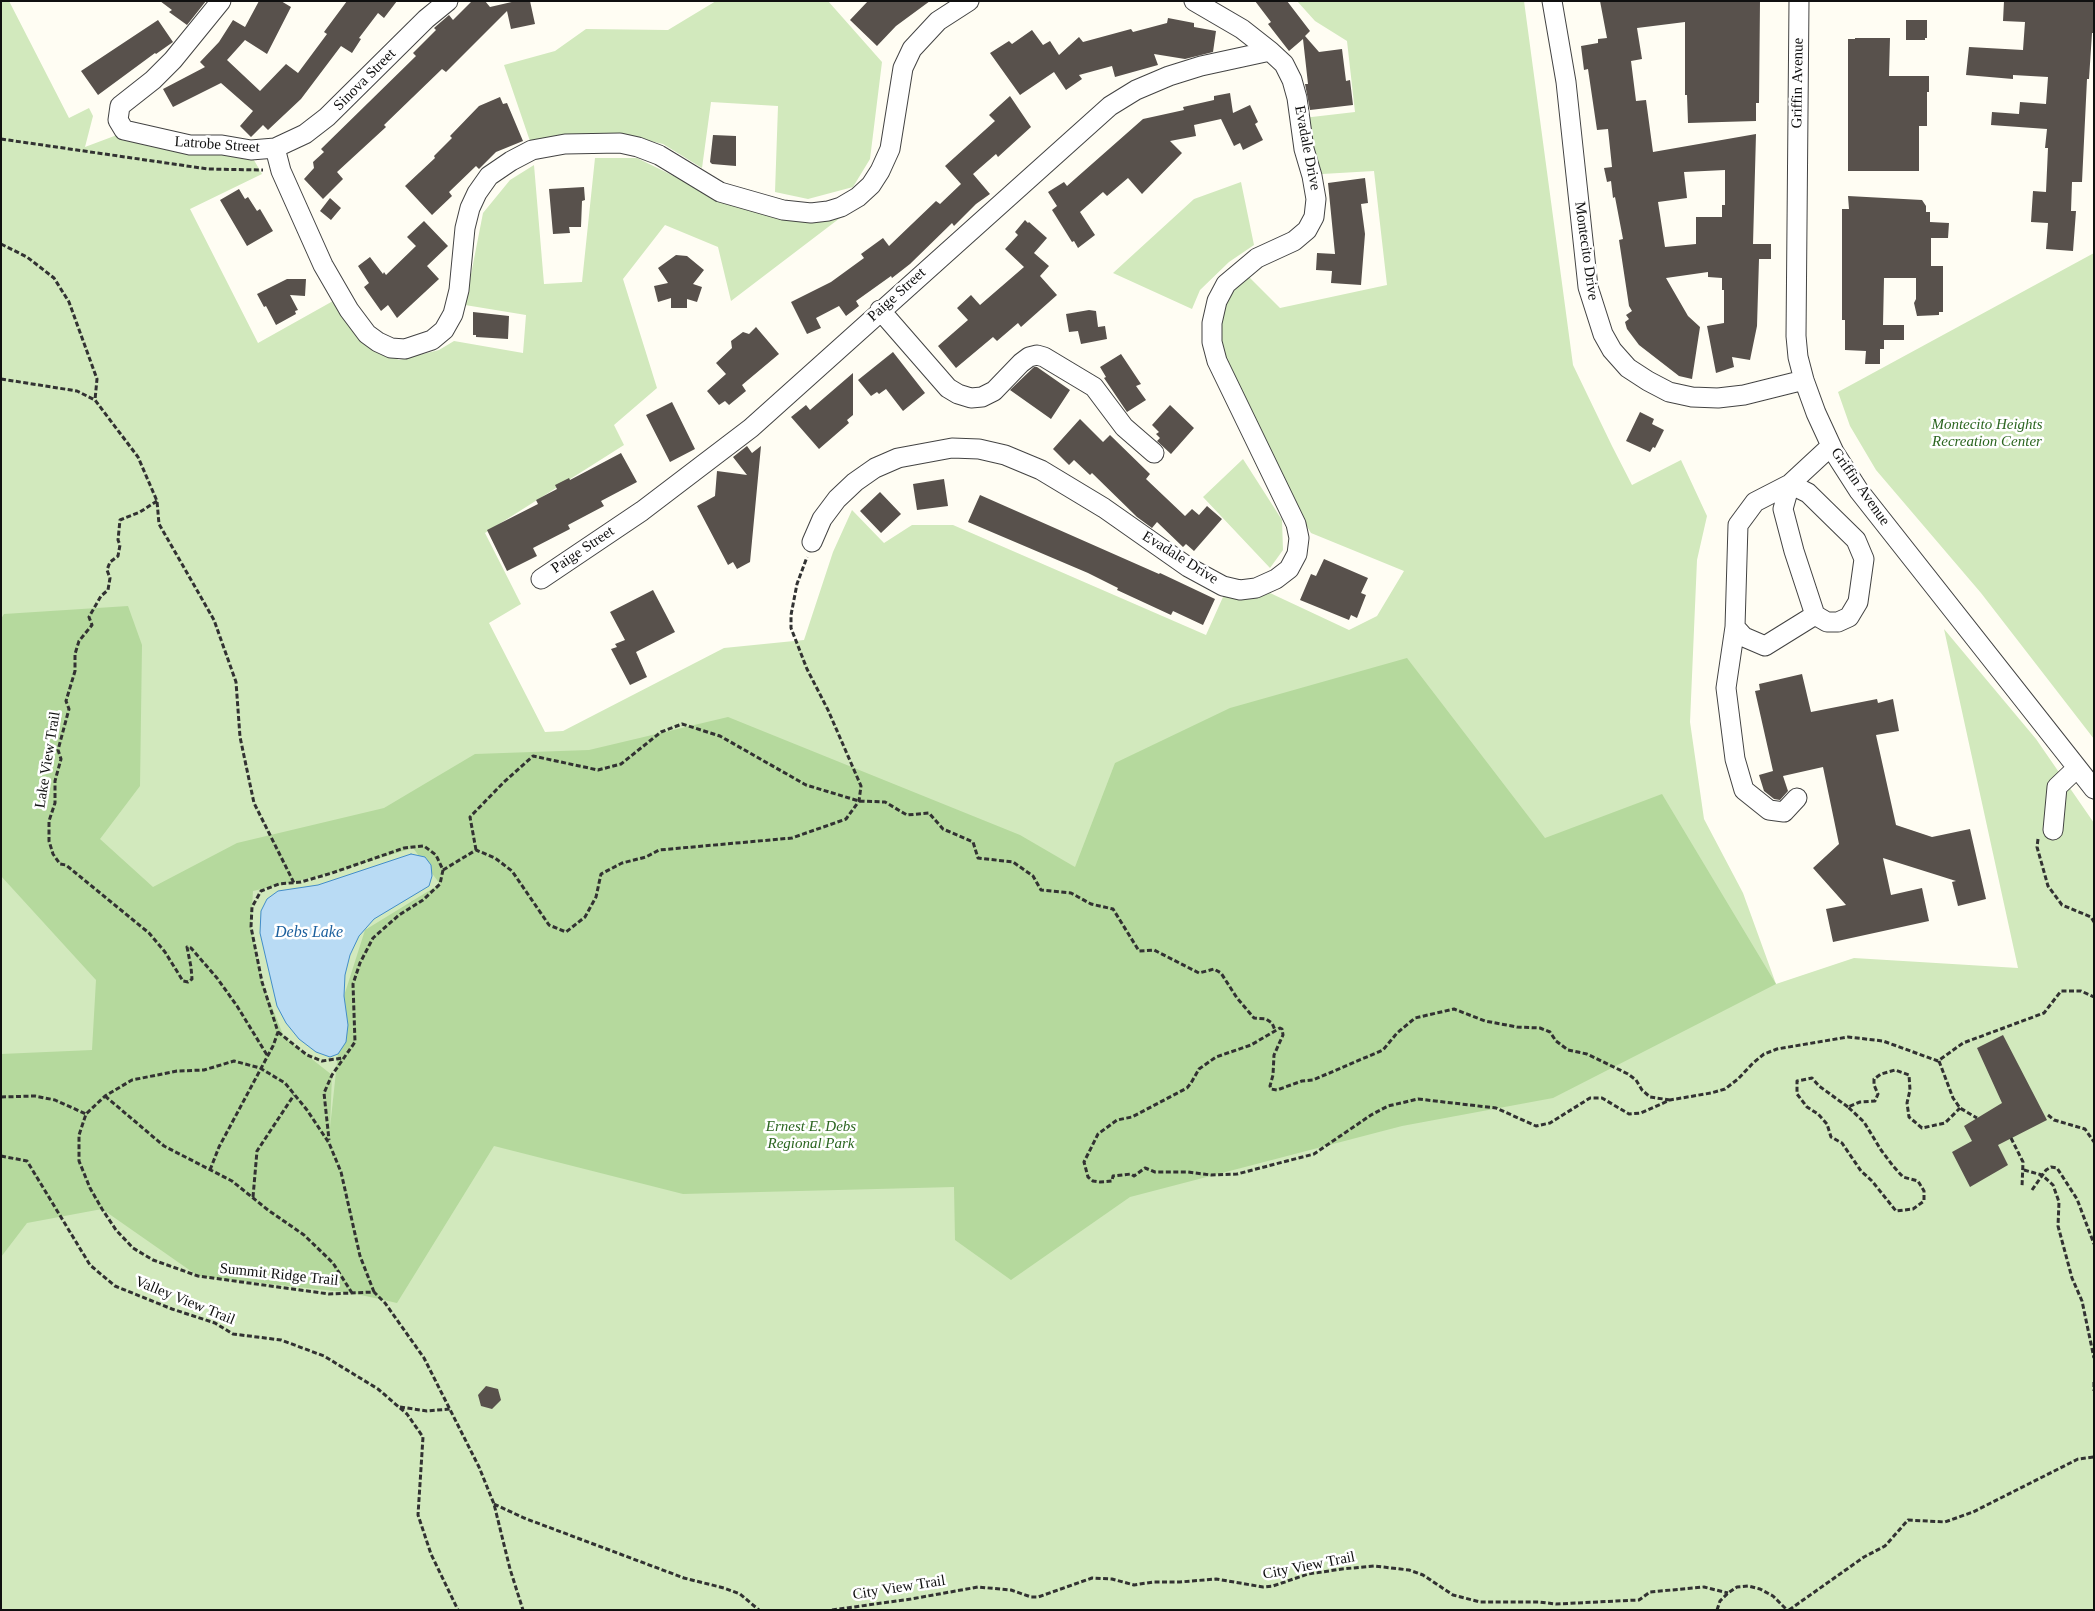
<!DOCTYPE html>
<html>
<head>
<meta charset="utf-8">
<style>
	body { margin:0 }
	#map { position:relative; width:2095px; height:1611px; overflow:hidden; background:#fffdf3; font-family:"Times New Roman",serif }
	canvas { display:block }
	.frame { position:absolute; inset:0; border:2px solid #101010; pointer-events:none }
</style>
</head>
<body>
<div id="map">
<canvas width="2095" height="1611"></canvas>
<div class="frame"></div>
</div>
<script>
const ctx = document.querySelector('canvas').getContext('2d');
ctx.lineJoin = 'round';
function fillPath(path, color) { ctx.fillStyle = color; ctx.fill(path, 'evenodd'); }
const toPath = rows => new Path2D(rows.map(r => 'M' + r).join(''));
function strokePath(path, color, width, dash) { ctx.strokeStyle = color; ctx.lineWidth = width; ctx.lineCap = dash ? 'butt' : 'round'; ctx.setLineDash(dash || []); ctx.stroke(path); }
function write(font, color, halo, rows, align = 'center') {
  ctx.font = font + ' "Times New Roman",serif'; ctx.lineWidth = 5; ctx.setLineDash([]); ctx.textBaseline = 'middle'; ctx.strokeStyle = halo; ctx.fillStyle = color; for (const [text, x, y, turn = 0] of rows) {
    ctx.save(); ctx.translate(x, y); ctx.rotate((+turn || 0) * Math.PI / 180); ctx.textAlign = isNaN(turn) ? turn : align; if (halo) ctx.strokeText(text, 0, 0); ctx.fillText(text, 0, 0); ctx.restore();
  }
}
const green = toPath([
	[1,1,9,1,69,118,89,108,93,116,85,147,117,135,251,155,262,174,190,209,258,343,333,301,365,342,399,360,439,350,454,341,523,353,526,315,465,305,483,213,510,180,534,165,544,284,582,282,595,158,637,158,737,207,787,217,840,218,731,301,718,247,665,225,623,279,657,388,614,425,624,445,485,533,521,604,489,623,545,732,563,731,724,648,804,640,833,552,852,510,884,543,912,525,953,525,1206,635,1223,597,1270,593,1349,630,1377,616,1404,571,1311,533,1286,493,1235,386,1216,333,1222,303,1248,276,1280,308,1387,285,1374,171,1322,174,1303,118,1355,112,1347,41,1315,21,1297,1,1524,1,1573,365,1612,446,1632,485,1681,460,1707,516,1697,560,1690,722,1704,819,1743,893,1776,984,1854,958,2018,968,1944,629,2036,739,2094,823,2094,1610,1,1610],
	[716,1,828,1,882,62,870,159,853,187,808,199,775,192,778,106,711,102,702,168,663,144,620,134,532,147,504,65,555,51,586,29,668,30],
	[1241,182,1254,245,1229,262,1200,290,1192,309,1113,273,1194,199],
	[2094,253,2094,739,1981,593,1876,470,1850,426,1838,392],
	[1243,459,1282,520,1283,550,1270,568,1203,497]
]);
const forest = toPath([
	[128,606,142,645,140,786,100,839,153,887,237,843,384,808,475,754,589,750,728,717,1020,835,1075,867,1115,763,1230,708,1407,658,1545,838,1662,794,1776,984,1553,1098,1402,1126,1130,1197,1011,1280,955,1240,954,1187,683,1194,494,1146,397,1303,352,1293,198,1276,102,1209,27,1223,1,1257,1,1054,92,1050,96,980,1,876,1,619,4,614],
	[413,848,440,884,365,930,344,996,330,1128,332,1075,284,1037,262,982,251,927,253,891,332,873]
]);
const water = toPath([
	[411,854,425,857,431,865,432,876,429,886,374,919,359,936,350,955,345,975,344,996,348,1025,346,1042,338,1054,330,1057,316,1052,299,1039,286,1023,277,1006,260,933,261,911,267,899,278,891,318,885,411,854]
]);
const building = toPath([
	[160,1,206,1,187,25,169,12,172,10],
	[259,1,281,1,291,7,267,54,245,40,227,60,260,91,286,64,298,73,327,34,324,32,347,1,397,1,384,18,378,13,359,38,361,39,352,53,341,46,301,99,268,130,263,125,251,137,240,126,253,111,221,83,173,107,163,89,205,67,200,62,219,42,233,20,245,27],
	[472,1,485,1,490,7,516,1,530,1,535,24,511,29,507,11,446,72,442,69,384,125,386,127,337,172,343,179,323,199,304,179,314,168,313,162,324,152,321,149,416,56,413,53,436,30,434,28,449,15,453,20],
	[868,1,930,1,896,26,877,46,850,20],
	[1255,1,1287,1,1310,31,1305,36,1319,52,1342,49,1346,81,1350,80,1353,105,1310,110,1305,84,1308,84,1303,39,1289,51,1268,24,1271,22],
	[1600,1,1760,1,1759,103,1756,103,1756,121,1688,123,1687,95,1685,95,1685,22,1637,28,1642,59,1631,61,1636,101,1646,100,1653,152,1756,134,1753,244,1771,244,1771,259,1759,259,1757,326,1750,360,1732,357,1734,367,1716,373,1707,326,1724,323,1724,290,1722,290,1722,278,1708,277,1708,272,1666,278,1688,316,1700,327,1692,379,1679,376,1639,345,1627,329,1625,322,1629,319,1626,315,1632,311,1629,306,1619,240,1623,239,1615,197,1613,198,1611,181,1607,182,1604,168,1612,167,1608,129,1597,130,1588,69,1584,70,1581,46,1598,43,1598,39,1607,38],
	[1725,170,1725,205,1722,205,1722,217,1696,217,1696,244,1665,247,1658,202,1687,198,1684,172],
	[2004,1,2094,1,2094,33,2092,33,2089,79,2087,79,2082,182,2072,182,2071,211,2076,211,2073,251,2046,249,2048,223,2031,222,2033,191,2046,192,2048,148,2045,148,2047,129,1991,125,1992,112,2019,114,2020,102,2046,104,2048,77,2013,75,2013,79,1966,75,1969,47,2023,50,2025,22,2003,21],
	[1168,18,1194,23,1194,27,1216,31,1213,52,1185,59,1154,54,1158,65,1115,77,1112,66,1079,75,1082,79,1066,90,1054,72,1020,95,990,53,1009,41,1012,44,1032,30,1043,45,1050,41,1059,55,1079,37,1083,42,1131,29,1133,32,1167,23],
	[158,20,173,42,156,54,155,53,98,95,81,71],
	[1906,20,1927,20,1927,38,1925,38,1925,40,1906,40],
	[1855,38,1890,38,1889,76,1929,76,1929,92,1927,92,1927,126,1919,126,1919,171,1848,171,1848,39,1855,39],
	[1230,93,1233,113,1250,105,1258,122,1255,124,1263,140,1243,150,1240,143,1234,146,1221,119,1194,125,1196,136,1170,141,1182,153,1142,194,1128,178,1107,196,1103,192,1080,212,1095,235,1078,248,1074,241,1072,242,1052,210,1057,206,1048,192,1064,182,1067,186,1143,119,1184,110,1183,107,1214,100,1214,96],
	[1010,96,1031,127,998,157,996,154,973,174,990,194,976,204,954,226,952,223,910,264,892,278,891,276,856,301,859,306,846,316,839,306,816,318,821,328,807,334,791,302,831,282,864,258,861,254,883,238,889,246,936,201,940,204,961,184,945,166,995,121,989,115],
	[500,97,503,104,507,103,523,141,496,152,479,169,476,166,449,192,452,196,432,215,405,186,435,158,434,156,452,138,450,136,479,106],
	[713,135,736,136,736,166,712,164,710,162],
	[1365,178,1368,203,1361,204,1365,234,1361,285,1331,283,1332,271,1316,270,1317,253,1335,254,1328,183],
	[584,187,585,200,582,201,581,227,569,227,570,233,553,234,549,189],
	[239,189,245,199,248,197,257,211,260,209,273,231,247,246,220,200],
	[1848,196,1922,200,1926,206,1926,212,1930,212,1930,222,1949,223,1948,238,1931,238,1931,266,1943,266,1943,312,1939,312,1939,315,1917,316,1914,303,1916,299,1916,278,1884,278,1883,325,1904,325,1904,340,1884,340,1884,349,1880,349,1880,364,1865,364,1866,351,1845,350,1845,320,1842,320,1842,209,1849,209],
	[330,198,341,208,331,220,320,211],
	[1025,220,1028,223,1029,222,1047,238,1034,253,1049,266,1040,276,1057,295,1021,327,1018,323,997,341,993,337,956,368,938,346,968,320,957,308,971,295,980,305,1024,267,1005,249,1018,235,1015,232],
	[424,221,448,246,427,266,439,279,397,318,388,305,381,311,364,287,369,283,358,266,370,257,383,274,384,272,386,275,416,246,407,237],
	[676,255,687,256,704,270,693,284,702,287,697,302,687,299,687,308,671,308,671,298,658,302,654,286,668,283,658,268],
	[287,279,306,279,305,296,290,295,298,310,295,311,296,314,276,325,266,306,264,307,257,294],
	[1089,310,1096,311,1098,327,1105,326,1107,339,1081,344,1078,331,1069,332,1066,314],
	[473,312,509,316,508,339,476,337,476,335,473,335],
	[756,327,779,354,742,385,746,391,729,405,725,401,719,405,707,391,726,374,716,363,732,348,731,341,743,332,749,334],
	[893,352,925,393,903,411,886,389,879,394,877,392,871,396,858,380],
	[1121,354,1141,384,1136,386,1146,400,1127,412,1104,378,1106,377,1100,367],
	[1034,367,1037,367,1070,390,1051,419,1010,390],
	[853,373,853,415,847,420,849,423,819,449,791,417,806,405,810,410],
	[672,402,695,449,670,462,646,415],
	[1170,405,1194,428,1171,454,1157,441,1160,438,1156,434,1159,432,1152,425],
	[1640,412,1654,419,1652,424,1664,430,1655,448,1653,447,1650,452,1626,441],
	[1080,419,1103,442,1110,435,1150,474,1146,479,1185,516,1192,509,1199,515,1207,506,1222,519,1194,551,1186,544,1183,547,1157,522,1152,528,1137,517,1092,473,1090,475,1074,460,1069,465,1053,449],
	[747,446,752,453,761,446,750,562,737,569,733,562,728,565,697,506,715,496,717,471,747,475,733,457],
	[621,453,637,482,601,501,604,506,568,525,570,529,533,548,537,556,507,571,487,530,538,504,536,500,557,489,555,485,569,478,570,480],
	[944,479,948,506,917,510,913,484],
	[880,492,901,514,881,533,860,511],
	[980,495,1159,574,1160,573,1215,599,1203,625,1173,611,1171,615,1117,590,1118,588,1088,573,968,522],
	[1324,559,1368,578,1361,593,1366,595,1357,618,1351,615,1349,620,1300,600,1311,574,1316,576],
	[653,590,675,632,636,652,647,677,630,685,611,649,617,647,615,644,625,640,610,612],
	[1802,674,1811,712,1877,699,1878,703,1893,699,1899,731,1876,735,1896,825,1932,837,1970,829,1986,899,1958,906,1952,882,1956,881,1883,858,1891,895,1922,888,1929,921,1833,942,1826,909,1846,905,1813,868,1839,844,1823,767,1783,776,1788,791,1780,800,1774,799,1764,791,1759,775,1773,771,1755,691,1760,690,1759,684],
	[2003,1035,2047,1120,1998,1145,2008,1165,1970,1187,1952,1152,1972,1141,1964,1126,2002,1103,1977,1048],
	[486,1386,498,1389,501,1400,492,1409,481,1406,478,1395]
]);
const path = toPath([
	[1,139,208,169,263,170],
	[1,244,27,257,54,278,69,302,97,379,95,400],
	[1,379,77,391,95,400,138,457,157,501,159,524,214,620,236,682,240,737,254,803,294,883],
	[157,501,140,512,120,520,118,540,120,545,118,556,110,562,107,570,110,578,108,590,101,596,89,617,92,625,79,641,75,654,75,671,66,701,69,709,58,750,61,759,55,781,55,803,49,821,49,841,53,854,60,864,66,865,149,933,165,952,183,981,188,982,192,979,191,967,187,947,191,948,217,978,237,1006,267,1055],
	[2038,839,2037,847,2048,886,2062,905,2091,917,2094,922],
	[476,850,470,817,504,782,533,756,598,770,621,764,661,732,682,724,720,736,806,785,859,801,885,802,907,815,929,813,943,829,973,842,978,858,1013,862,1033,876,1041,890,1071,893,1091,904,1113,909,1139,951,1154,950,1199,973,1214,969,1221,973,1237,998,1254,1018,1266,1019,1272,1023,1275,1030],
	[443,870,476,850,495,858,512,871,549,925,566,932,585,917,596,897,601,874,622,863,646,857,659,850,792,838,846,819,859,801,861,786,828,710,807,669,791,628,791,615,797,584,807,557],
	[278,1032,307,1055,322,1061,343,1058],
	[1939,1061,1953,1098,1960,1108,1977,1118],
	[105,1096,164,1146,232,1181,268,1210,304,1235,333,1263,352,1293],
	[1,1097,35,1096,55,1100,86,1114],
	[1670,1100,1650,1097,1642,1090,1636,1080,1628,1074,1587,1054,1568,1050,1556,1041,1550,1032,1540,1028,1517,1027,1485,1021,1454,1009,1415,1018,1397,1033,1383,1050,1313,1080,1302,1081,1277,1090,1271,1089,1270,1086,1273,1075,1274,1055,1283,1035,1282,1029,1280,1028,1251,1045,1216,1057,1199,1069,1191,1083,1187,1088,1132,1117,1117,1120,1098,1134,1084,1162,1088,1177,1093,1181,1100,1182,1112,1181,1113,1176,1131,1174,1134,1176,1145,1168,1155,1172,1188,1172,1211,1175,1237,1174,1314,1154,1371,1115,1388,1106,1418,1099,1496,1108,1536,1126,1550,1123,1590,1098,1602,1098,1629,1114,1641,1113,1670,1100,1711,1093,1725,1089,1738,1079,1753,1063,1764,1054,1777,1049,1848,1037,1883,1041,1938,1061,1963,1043,2044,1013,2061,991,2081,991,2094,997],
	[1848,1107,1819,1086,1812,1078,1797,1081,1797,1094,1807,1107,1818,1114,1827,1124,1831,1137,1842,1143,1861,1171,1872,1181,1896,1211,1913,1209,1924,1201,1924,1191,1918,1181,1903,1177,1893,1166,1881,1150,1864,1122,1848,1107,1860,1102,1875,1101,1878,1094,1874,1085,1874,1079,1881,1074,1895,1070,1909,1075,1910,1090,1907,1103,1909,1117,1922,1128,1945,1123,1960,1108],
	[2048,1115,2054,1120,2085,1129,2094,1142],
	[2011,1138,2023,1162,2022,1187],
	[1,1156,27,1161,90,1265,115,1286,172,1309,215,1323,233,1334,281,1340,324,1356,378,1389,407,1414,423,1437,418,1515,431,1554,458,1610],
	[210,1170,219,1147,273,1046,278,1032,262,982,251,927,252,907,261,891,279,884,301,882,332,873,404,848,424,846,436,855,443,870,440,884,423,900,399,915,373,938,360,963,353,984,355,1042,332,1075,324,1093,329,1140],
	[2024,1170,2042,1175,2053,1185,2059,1202,2058,1226,2072,1278,2082,1301,2094,1358],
	[2032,1190,2046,1170,2051,1167,2057,1168,2077,1199,2094,1244],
	[253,1197,257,1151,294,1095],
	[374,1292,360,1256,341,1172,329,1143,307,1110,285,1083,260,1068,234,1061,204,1070,177,1071,132,1080,105,1096,86,1114,79,1135,79,1161,90,1188,102,1209,116,1230,133,1248,153,1260,198,1276,329,1294,374,1292,385,1303,424,1358,479,1467,494,1504,510,1569,523,1610],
	[2094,1382,2094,1391],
	[400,1407,427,1411,450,1409],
	[494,1504,524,1518,684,1578,724,1588,740,1594,759,1610],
	[832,1610,911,1599,978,1587,1011,1590,1031,1597,1038,1597,1092,1578,1112,1579,1134,1585,1153,1582,1180,1582,1216,1579,1263,1587,1273,1586,1308,1574,1342,1569,1374,1566,1409,1570,1423,1575,1453,1595,1480,1602,1539,1602,1556,1604,1616,1601,1639,1600,1650,1592,1704,1587,1728,1593],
	[1717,1610,1720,1601,1728,1593,1737,1587,1748,1586,1760,1589,1773,1596,1787,1610],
	[1789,1610,1864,1557,1885,1546,1908,1520,1945,1522,1973,1512,2078,1459,2094,1457]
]);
const minor = toPath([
	[221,1,173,60,153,80,120,106,118,120,124,130,190,145,222,145,251,150,275,148,305,134,327,117,426,19,448,1],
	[1552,1,1566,82,1588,287,1603,334,1612,350,1628,368,1648,381,1669,392,1692,397,1718,398,1744,395,1804,380],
	[1799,1,1796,336,1798,357,1804,380,1816,413,1834,452,1859,491,2094,789],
	[275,148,281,171,323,265,349,310,367,334,378,342,391,348,405,349,432,340,444,330,453,314,459,290,465,228,470,208,477,193,489,176,511,161,532,150,565,144,620,143,638,147,659,155,720,192,783,210,811,213,828,211,841,207,858,197,871,185,880,171,890,149,903,68,912,49,938,21,969,1],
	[880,310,948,388,958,394,971,398,982,397,994,391,1021,363,1029,357,1037,355,1044,357,1094,387,1124,427,1154,453],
	[812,542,822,519,837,499,855,482,875,468,898,458,952,448,979,449,1005,455,1041,470,1104,508,1188,567,1223,586,1240,590,1256,588,1276,579,1289,569,1297,554,1299,538,1296,524,1217,361,1212,342,1212,323,1217,301,1226,284,1257,258,1294,241,1307,230,1314,217,1316,199,1312,176,1304,149,1297,98,1292,80,1284,64,1270,51,1242,29,1194,1],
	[541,579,642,511,751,428,1110,106,1136,90,1169,76,1201,66,1270,51],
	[1815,615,1765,646,1744,637,1735,627,1738,525,1755,502,1790,484,1808,493,1856,540,1864,559,1858,602,1849,617,1838,622,1827,622,1815,615,1794,551,1783,509,1790,484,1831,446],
	[1735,627,1726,688,1735,759,1744,790,1769,810,1784,812,1797,798],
	[2053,830,2057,787,2077,768]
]);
const streetNames = [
	["Sinova Street",365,80,-45],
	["Griffin Avenue",1798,83,-89],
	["Latrobe Street",217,145,4],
	["Evadale Drive",1307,148,79],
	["Montecito Drive",1586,251,82],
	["Paige Street",897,295,-42],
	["Griffin Avenue",1860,487,55],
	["Paige Street",583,550,-34],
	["Evadale Drive",1180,558,32],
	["Lake View Trail",48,760,-81],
	["Summit Ridge Trail",279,1275,6],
	["Valley View Trail",185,1301,22],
	["City View Trail",1309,1566,-11],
	["City View Trail",899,1588,-9]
];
const parkNames = [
	["Montecito Heights",1987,425],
	["Recreation Center",1987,442],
	["Ernest E. Debs",811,1127],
	["Regional Park",811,1144]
];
const waterNames = [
	["Debs Lake",309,933]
];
fillPath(green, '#d2e9bd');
fillPath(forest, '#b5d99d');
fillPath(water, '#b9dbf4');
strokePath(water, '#438dc9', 1);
fillPath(building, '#58514c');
strokePath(minor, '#434343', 21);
strokePath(path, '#323232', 3, [5, 2.5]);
strokePath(minor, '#fff', 19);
write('15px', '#101010', '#fff', streetNames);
write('italic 15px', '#2c6621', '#fff', parkNames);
write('italic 16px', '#1c609e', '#fff', waterNames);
</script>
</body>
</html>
